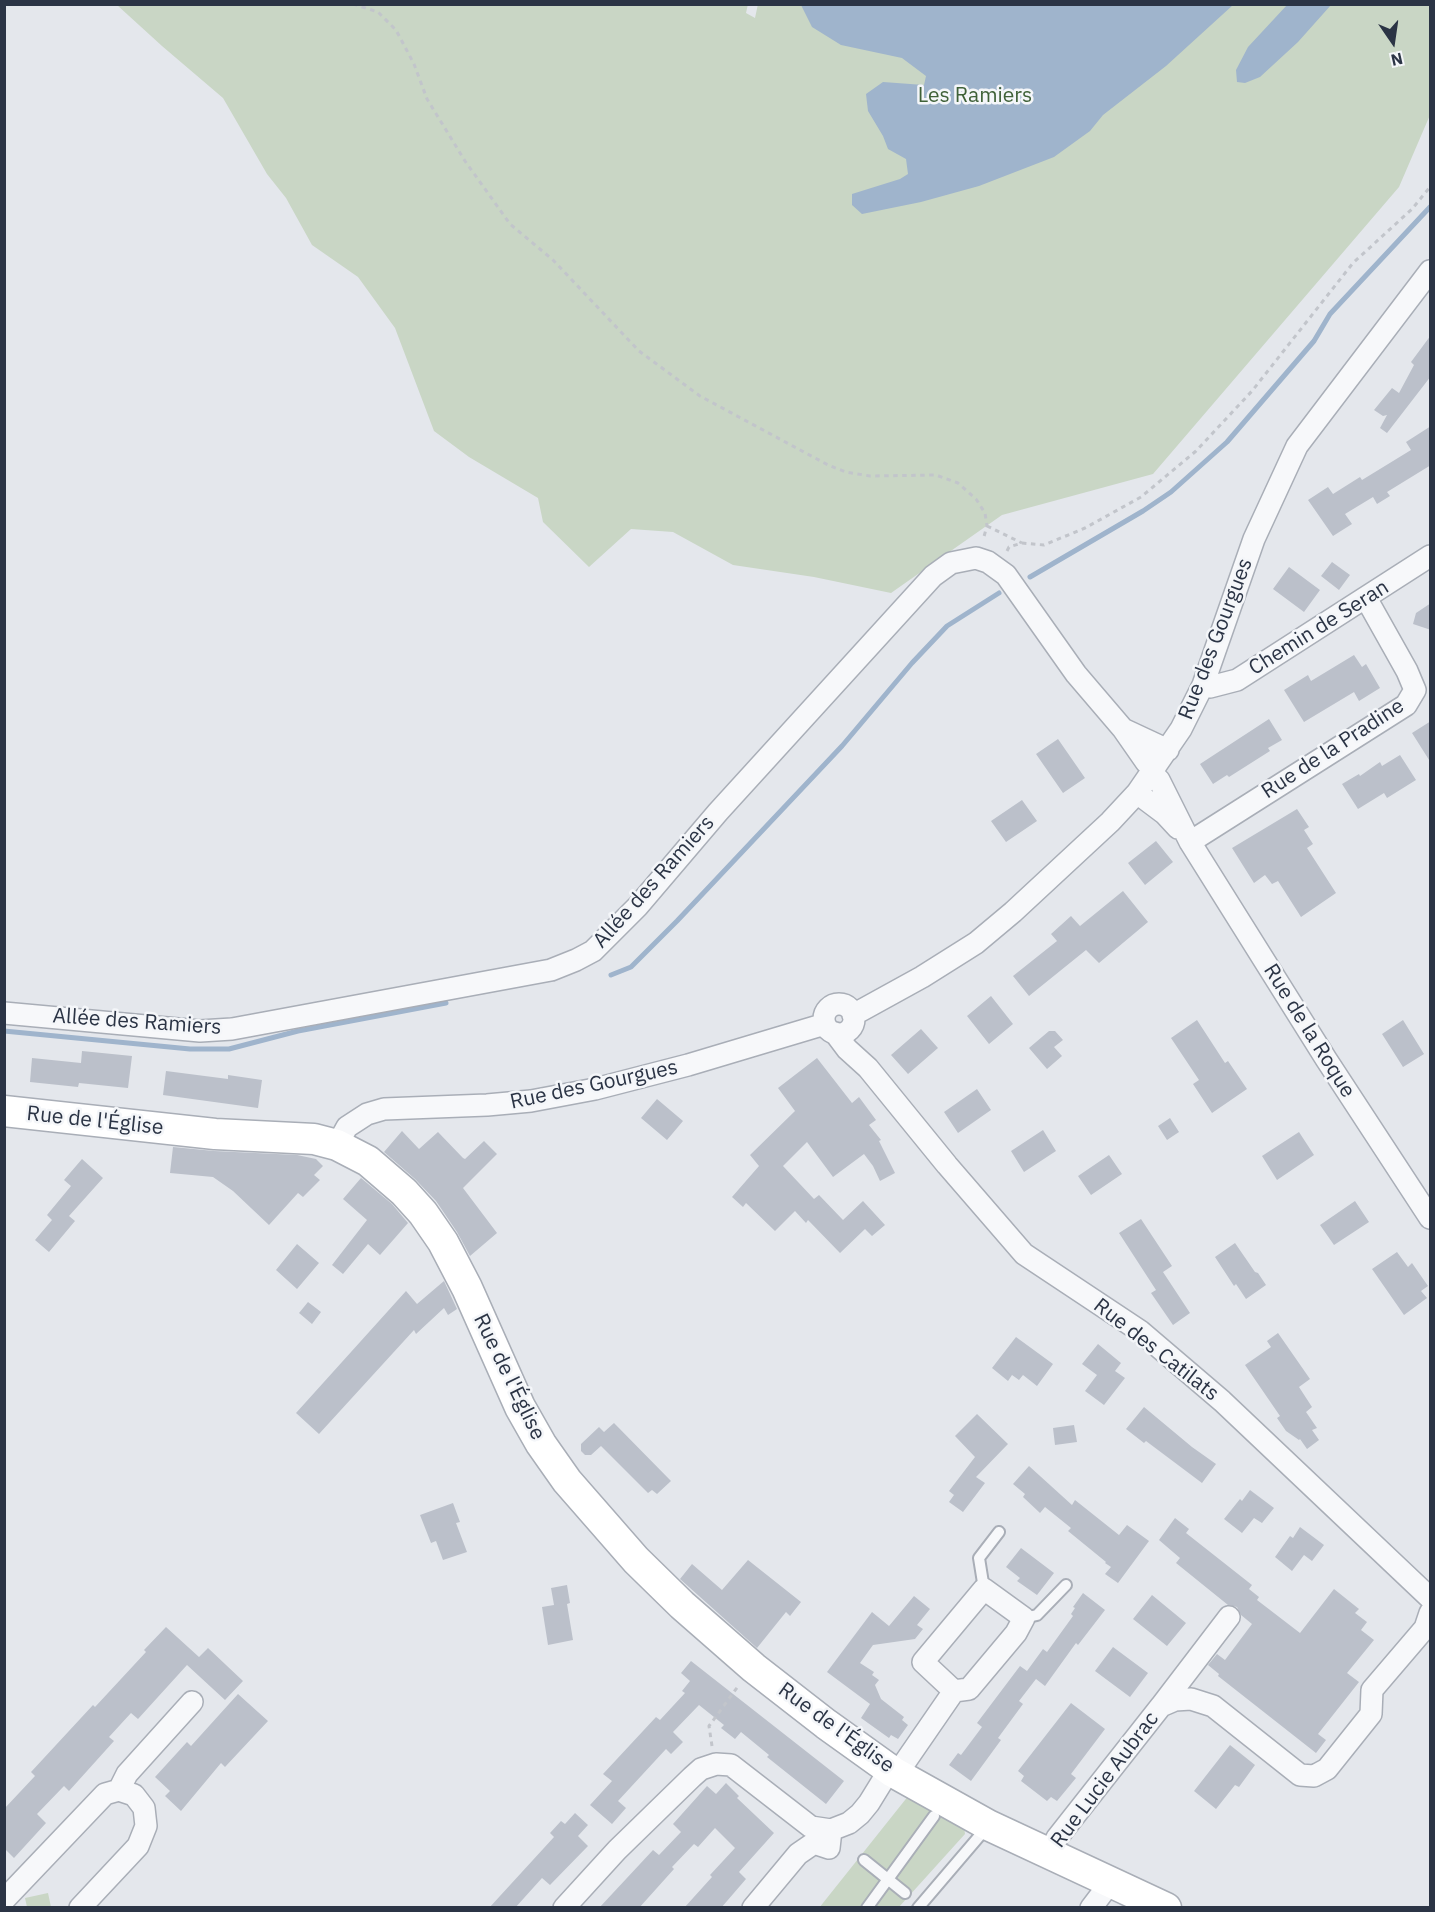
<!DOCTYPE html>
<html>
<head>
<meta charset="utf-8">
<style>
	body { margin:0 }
	#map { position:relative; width:1435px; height:1912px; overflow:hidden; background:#e4e7ec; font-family:"IBM Plex Sans",sans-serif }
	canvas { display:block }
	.frame { position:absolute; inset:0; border:6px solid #2b3445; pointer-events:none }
	.north { position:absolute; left:1363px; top:12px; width:60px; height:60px; -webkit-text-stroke:4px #f4f6f9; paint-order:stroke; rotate:167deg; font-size:16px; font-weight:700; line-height:24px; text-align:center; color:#2b3445 }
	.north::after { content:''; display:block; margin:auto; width:21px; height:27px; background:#2b3445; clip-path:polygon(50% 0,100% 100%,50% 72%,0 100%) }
</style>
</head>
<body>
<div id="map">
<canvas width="1435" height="1912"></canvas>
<div class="frame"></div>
<div class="north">N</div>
</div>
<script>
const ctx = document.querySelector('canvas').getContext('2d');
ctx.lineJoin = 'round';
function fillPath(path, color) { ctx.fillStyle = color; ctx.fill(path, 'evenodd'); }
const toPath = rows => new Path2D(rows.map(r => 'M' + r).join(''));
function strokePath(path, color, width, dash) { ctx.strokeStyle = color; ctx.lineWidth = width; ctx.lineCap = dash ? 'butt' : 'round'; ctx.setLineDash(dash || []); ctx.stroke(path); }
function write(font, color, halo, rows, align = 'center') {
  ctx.font = font + ' "IBM Plex Sans",sans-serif'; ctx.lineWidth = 5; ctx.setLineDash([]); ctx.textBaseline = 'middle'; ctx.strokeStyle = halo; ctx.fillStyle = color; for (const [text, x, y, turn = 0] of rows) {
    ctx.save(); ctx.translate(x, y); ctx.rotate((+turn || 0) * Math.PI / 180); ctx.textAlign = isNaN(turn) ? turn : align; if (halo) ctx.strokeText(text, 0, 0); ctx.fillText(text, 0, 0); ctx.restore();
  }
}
const green = toPath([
	[748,4,746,13,755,18,758,4,1430,5,1430,115,1399,187,1153,474,1002,515,891,593,814,577,733,565,673,532,631,529,589,567,543,522,538,498,469,457,434,431,395,328,358,277,312,245,286,198,267,174,223,98,162,46,117,5],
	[909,1795,964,1826,965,1834,899,1907,819,1908],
	[48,1893,51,1907,27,1907,25,1898]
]);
const water = toPath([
	[801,5,1233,5,1166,66,1103,115,1090,131,1054,157,979,186,921,202,862,214,852,205,852,194,900,179,908,174,906,159,888,149,883,136,868,111,866,94,883,82,924,85,926,76,902,58,841,45,812,27],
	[1287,5,1331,5,1298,42,1260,77,1245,83,1237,82,1236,70,1248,47]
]);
const stream = toPath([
	[1030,577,1143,511,1171,492,1227,442,1314,341,1330,314,1430,207],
	[611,975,631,967,677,921,842,746,912,663,947,626,999,593],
	[4,1031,190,1049,229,1049,298,1031,446,1003]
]);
const building = toPath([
	[1431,335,1431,376,1387,433,1380,428,1387,415,1383,416,1374,410,1392,388,1399,393,1414,365,1411,362],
	[1431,426,1431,465,1387,492,1390,496,1377,504,1373,497,1345,514,1352,524,1333,536,1308,500,1328,487,1333,494,1360,477,1362,480,1411,450,1406,442],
	[1332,562,1350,575,1339,590,1321,576],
	[1289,567,1320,590,1304,612,1273,589],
	[1431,603,1431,630,1413,624,1416,613],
	[1354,655,1362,667,1366,664,1380,688,1359,701,1354,692,1304,722,1284,690,1308,675,1311,681],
	[1269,719,1282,740,1268,748,1270,751,1229,777,1227,775,1213,784,1200,764],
	[1431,721,1431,763,1412,733],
	[1058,739,1085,778,1063,793,1036,754],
	[1400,755,1416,780,1387,798,1384,793,1358,809,1342,784,1359,774,1360,776,1380,762,1382,766],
	[1022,800,1037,821,1006,842,991,821],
	[1297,809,1309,827,1304,830,1313,844,1307,848,1336,893,1301,917,1278,881,1272,884,1265,875,1254,883,1232,848],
	[1156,841,1173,862,1145,885,1128,863],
	[1123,891,1148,922,1099,963,1086,950,1029,996,1013,976,1057,941,1051,934,1071,916,1080,926],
	[991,996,1013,1024,989,1044,967,1016],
	[1197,1020,1225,1063,1228,1061,1247,1089,1212,1113,1193,1084,1199,1080,1171,1038],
	[1403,1020,1424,1054,1403,1067,1382,1034],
	[921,1029,938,1048,908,1074,891,1055],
	[1049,1031,1055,1031,1063,1040,1054,1047,1062,1056,1047,1069,1029,1048],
	[82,1051,132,1056,128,1088,79,1083,78,1087,30,1082,32,1058,81,1063],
	[817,1058,852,1103,859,1097,876,1120,869,1125,881,1140,879,1141,895,1173,880,1181,873,1166,864,1154,833,1177,807,1142,783,1166,814,1199,819,1195,843,1220,863,1201,885,1225,872,1236,865,1229,840,1253,808,1220,806,1223,795,1211,775,1231,746,1203,743,1207,732,1197,759,1166,750,1155,795,1111,778,1088],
	[166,1071,228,1079,228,1075,262,1080,258,1108,163,1095],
	[977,1089,991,1110,958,1133,944,1112],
	[657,1099,683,1121,667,1140,641,1118],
	[1170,1118,1179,1132,1167,1140,1158,1126],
	[1043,1130,1056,1151,1024,1172,1011,1151],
	[402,1131,419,1149,438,1132,463,1158,465,1159,484,1141,497,1154,463,1188,497,1233,470,1256,457,1232,436,1201,415,1179,384,1152],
	[1299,1132,1314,1155,1277,1180,1262,1156],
	[173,1147,214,1151,297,1155,316,1159,323,1166,314,1175,320,1180,303,1197,298,1193,269,1225,233,1191,213,1177,170,1173],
	[1109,1155,1122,1174,1091,1195,1078,1176],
	[82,1159,103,1178,69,1216,75,1221,49,1252,35,1240,52,1220,47,1215,71,1186,64,1180],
	[361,1178,392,1204,408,1223,380,1255,368,1244,343,1274,332,1265,367,1220,343,1199],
	[1355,1201,1369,1222,1334,1245,1320,1225],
	[1141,1219,1172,1266,1163,1272,1190,1313,1173,1325,1151,1293,1156,1290,1119,1233],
	[1235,1243,1255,1272,1258,1273,1266,1285,1246,1299,1236,1284,1234,1286,1215,1257],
	[297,1244,319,1263,297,1289,276,1270],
	[1397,1252,1408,1267,1412,1263,1428,1286,1421,1291,1427,1298,1404,1315,1372,1269],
	[444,1281,457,1309,448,1315,444,1308,416,1334,414,1330,319,1434,296,1413,406,1291,417,1304],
	[308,1302,321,1312,312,1324,299,1313],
	[1278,1333,1310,1379,1299,1387,1312,1407,1306,1412,1317,1428,1312,1430,1319,1440,1307,1449,1300,1439,1299,1440,1286,1431,1277,1418,1280,1416,1245,1365,1271,1347,1267,1341],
	[1016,1337,1053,1364,1037,1386,1023,1375,1019,1380,1012,1375,1008,1381,992,1368],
	[1098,1344,1121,1363,1115,1371,1125,1378,1104,1405,1085,1391,1097,1375,1082,1364],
	[1144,1407,1192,1447,1216,1464,1202,1483,1146,1441,1144,1443,1126,1429],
	[977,1414,1008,1444,976,1477,985,1483,963,1512,949,1502,954,1495,949,1491,975,1457,955,1436],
	[614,1423,671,1481,657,1494,652,1490,648,1493,601,1446,591,1455,585,1455,581,1451,581,1444,599,1427,604,1432],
	[1074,1425,1077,1442,1055,1445,1053,1428],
	[1029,1466,1072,1505,1075,1500,1119,1535,1127,1525,1149,1541,1118,1583,1105,1574,1111,1567,1105,1563,1106,1562,1068,1531,1071,1528,1045,1507,1040,1513,1023,1497,1025,1494,1013,1484],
	[1250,1490,1274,1508,1262,1523,1254,1518,1242,1533,1224,1519,1240,1499,1242,1501],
	[453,1503,460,1522,456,1523,467,1552,443,1560,436,1541,431,1543,420,1515],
	[1175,1518,1189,1529,1186,1533,1252,1585,1249,1589,1259,1597,1257,1600,1300,1633,1334,1589,1359,1609,1355,1613,1367,1622,1361,1630,1374,1640,1347,1673,1359,1682,1318,1734,1326,1740,1316,1753,1218,1676,1219,1674,1208,1665,1217,1654,1225,1660,1252,1624,1241,1615,1237,1607,1228,1605,1176,1563,1180,1558,1159,1540],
	[1300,1527,1324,1545,1312,1561,1304,1555,1292,1571,1275,1557,1290,1536,1293,1538],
	[1021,1548,1054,1573,1037,1595,1017,1581,1020,1578,1006,1567],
	[748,1560,801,1602,790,1616,786,1612,757,1648,680,1579,692,1564,722,1590],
	[567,1585,570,1603,567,1604,573,1640,548,1645,542,1607,554,1605,551,1588],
	[1083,1593,1105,1610,1078,1645,1076,1643,1045,1686,1036,1679,1019,1701,1023,1704,998,1738,1001,1740,971,1781,949,1765,958,1753,961,1755,982,1727,977,1723,1020,1666,1027,1671,1043,1649,1047,1652,1073,1616,1071,1614,1075,1608,1073,1607],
	[1152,1595,1186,1623,1167,1646,1133,1619],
	[914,1596,930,1609,917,1625,923,1629,915,1639,873,1645,860,1663,874,1672,872,1675,879,1680,875,1685,881,1699,904,1717,902,1720,908,1725,898,1739,891,1735,889,1738,861,1718,870,1704,827,1672,872,1612,889,1626],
	[166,1627,199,1657,208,1648,243,1681,225,1700,187,1665,138,1719,131,1713,109,1737,114,1741,69,1791,64,1786,37,1814,46,1823,14,1858,4,1848,4,1809,35,1776,31,1772,93,1705,95,1707,146,1652,144,1650],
	[1113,1647,1148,1673,1130,1697,1095,1671],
	[691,1661,844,1781,826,1804,767,1757,769,1755,741,1732,735,1739,721,1728,724,1725,699,1705,673,1732,683,1742,671,1754,666,1749,618,1801,626,1808,612,1824,590,1805,612,1781,603,1774,656,1717,660,1720,685,1693,682,1691,690,1681,681,1673],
	[238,1694,268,1721,225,1767,221,1763,181,1811,165,1796,170,1791,155,1777,187,1742,191,1746],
	[1071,1703,1105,1729,1071,1774,1076,1778,1057,1801,1051,1797,1047,1801,1021,1781,1024,1776,1018,1771],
	[1230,1745,1255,1765,1239,1787,1235,1785,1216,1809,1194,1791],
	[726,1783,739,1796,737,1798,774,1833,739,1872,746,1879,721,1908,684,1908,712,1877,710,1875,735,1848,715,1828,698,1847,694,1844,672,1867,674,1869,639,1908,599,1908,653,1850,659,1855,681,1832,673,1824,707,1786,716,1794],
	[575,1813,588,1825,578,1836,588,1846,550,1885,542,1878,515,1908,489,1908,554,1837,550,1833,561,1821,565,1824]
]);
const path = toPath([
	[353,4,378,12,396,30,414,64,427,99,465,161,510,224,553,260,639,351,700,396,828,465,846,472,870,476,936,475,958,483,976,499,985,513,987,526,983,540],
	[987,526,1022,543],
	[1007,551,1009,547,1022,543,1044,545,1085,528,1141,497,1196,451,1252,391,1353,263,1412,209,1430,187],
	[712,1746,709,1726,739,1685]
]);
const lane = toPath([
	[984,1589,979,1558,999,1532],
	[1024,1618,1037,1615,1066,1585],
	[864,1860,905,1893],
	[867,1908,934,1816],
	[918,1908,988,1826]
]);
const street = toPath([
	[1203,685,1210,687,1237,680,1430,556],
	[1123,729,1168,750],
	[1151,774,1159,780,1190,842,1326,1059,1430,1218],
	[1137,793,1165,814,1178,828],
	[1190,842,1406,705,1415,690,1407,671,1366,598],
	'824 1019a15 15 0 1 1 30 0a15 15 0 1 1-30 0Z',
	[4,1013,200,1031,232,1029,551,970,576,960,593,951,638,906,718,812,933,576,951,563,976,558,988,562,1006,575,1076,674,1123,729,1146,762,1155,769],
	[853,1015,922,977,976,943,1013,912,1110,822,1137,793,1181,729,1203,685,1254,539,1297,446,1430,271],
	[835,1033,847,1049,868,1068,947,1165,1024,1254,1140,1331,1222,1401,1430,1598],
	[337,1145,347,1127,367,1114,384,1109,487,1105,531,1101,595,1089,688,1065,825,1024],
	[984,1589,1024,1618,1016,1633,969,1689,954,1691,923,1662,984,1589],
	[1161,1706,1229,1617],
	[119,1790,127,1774,192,1702],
	[1049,1854,1057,1838,1161,1706,1175,1700,1191,1699,1213,1706,1300,1775,1314,1776,1327,1769,1371,1714,1372,1690,1425,1628,1430,1613],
	[4,1900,105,1794,119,1790,134,1795,144,1808,146,1826,138,1846,80,1908],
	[564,1908,617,1850,692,1777,701,1769,716,1764,731,1765,811,1827,831,1830,849,1823,860,1814,869,1803,885,1777,903,1765,954,1691],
	[753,1908,798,1854,814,1843,829,1848,831,1830],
	[1091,1908,1110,1883]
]);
const secondary = toPath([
	[4,1111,215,1134,314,1139,337,1145,368,1161,404,1192,423,1213,443,1242,467,1288,520,1407,541,1444,567,1481,636,1560,682,1605,754,1668,826,1724,893,1772,988,1825,1166,1908]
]);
const parkNames = [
	["Les Ramiers",975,96]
];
const streetNames = [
	["Chemin de Seran",1319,628,-32],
	["Rue des Gourgues",1216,639,-69],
	["Rue de la Pradine",1333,749,-33],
	["Allée des Ramiers",654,882,-48],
	["Allée des Ramiers",137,1022,4],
	["Rue de la Roque",1309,1031,58],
	["Rue des Gourgues",594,1085,-12],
	["Rue de l'Église",95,1121,6],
	["Rue des Catilats",1156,1350,38],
	["Rue de l'Église",509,1377,64],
	["Rue de l'Église",836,1728,36],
	["Rue Lucie Aubrac",1105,1780,-53]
];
fillPath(green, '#c9d6c5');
fillPath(water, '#9fb4cc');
strokePath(stream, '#9fb4cc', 5);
fillPath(building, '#bbc0ca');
strokePath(lane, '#a9aeb7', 14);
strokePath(street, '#a9aeb7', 24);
strokePath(secondary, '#a9aeb7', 33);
strokePath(path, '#c2c5cb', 3, [4.5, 4.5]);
strokePath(lane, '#f7f8fa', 10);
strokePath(street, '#f7f8fa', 21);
strokePath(secondary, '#fff', 30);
write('21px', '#3f6138', '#f4f6f9', parkNames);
write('21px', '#2b3445', '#f4f6f9', streetNames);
</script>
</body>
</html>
